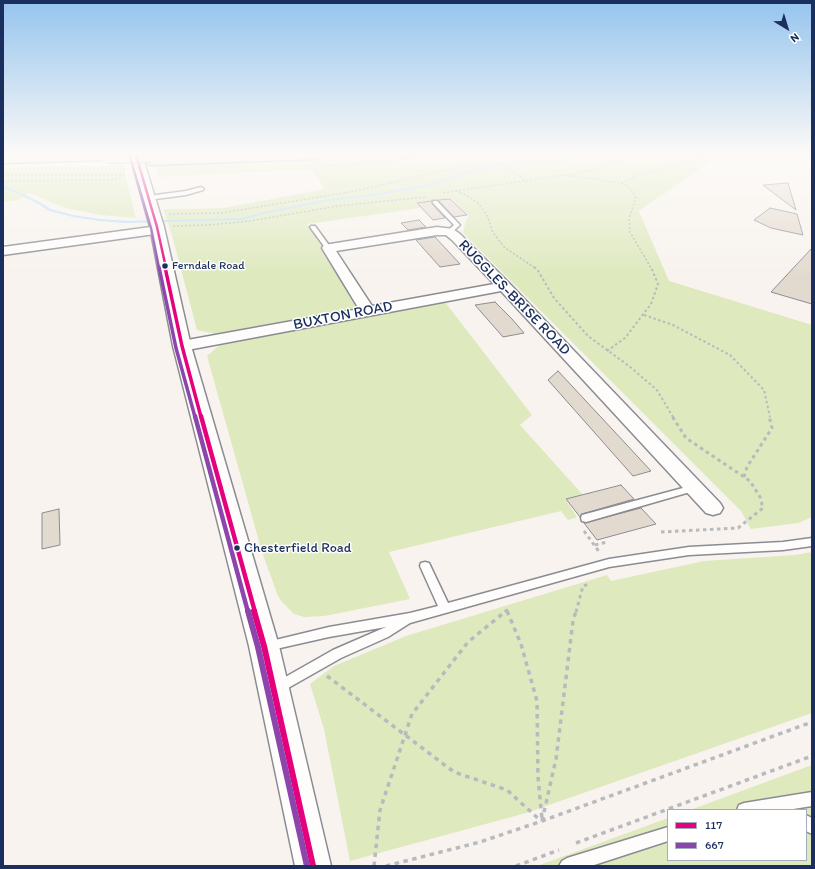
<!DOCTYPE html>
<html>
<head>
<meta charset="utf-8">
<style>
	body { margin:0 }
	#map { position:relative; width:815px; height:869px; overflow:hidden; background:#f8f3ee; font-family:Itim,sans-serif }
	canvas { display:block }
	.frame { position:absolute; inset:0; border:4px solid #1b2f5e; pointer-events:none }
	.legend { position:absolute; left:667px; top:809px; width:140px; height:52px; box-sizing:border-box; background:#fff; border:1px solid #a4acbf; margin:0; padding:5px 7px; list-style:none; font-size:12px; color:#1b2f5e }
	.legend li { display:flex; align-items:center; gap:8px; height:20px }
	.legend b { width:20px; border:1px solid #a4acbf }
	.north { position:absolute; left:767px; top:8px; width:40px; height:40px; -webkit-text-stroke:3px #fff; paint-order:stroke; rotate:142deg; font-size:11px; font-weight:700; line-height:16px; text-align:center; color:#1b2f5e }
	.north::after { content:''; display:block; margin:auto; width:14px; height:18px; background:#1b2f5e; clip-path:polygon(50% 0,100% 100%,50% 72%,0 100%) }
</style>
</head>
<body>
<div id="map">
<canvas width="815" height="869"></canvas>
<div class="frame"></div>
<ul class="legend">
<li><b style="height:5px;background:#e5007d"></b>117</li>
<li><b style="height:5px;background:#8e44ad"></b>667</li>
</ul>
<div class="north">N</div>
</div>
<script>
const ctx = document.querySelector('canvas').getContext('2d');
ctx.lineJoin = 'round';
function fillPath(path, color) { ctx.fillStyle = color; ctx.fill(path, 'evenodd'); }
const toPath = rows => new Path2D(rows.map(r => 'M' + r).join(''));
function strokePath(path, color, width, dash) { ctx.strokeStyle = color; ctx.lineWidth = width; ctx.lineCap = dash ? 'butt' : 'round'; ctx.setLineDash(dash || []); ctx.stroke(path); }
function write(font, color, halo, rows, align = 'center') {
  ctx.font = font + ' Itim,sans-serif'; ctx.lineWidth = 3; ctx.setLineDash([]); ctx.textBaseline = 'middle'; ctx.strokeStyle = halo; ctx.fillStyle = color; for (const [text, x, y, turn = 0] of rows) {
    ctx.save(); ctx.translate(x, y); ctx.rotate((+turn || 0) * Math.PI / 180); ctx.textAlign = isNaN(turn) ? turn : align; if (halo) ctx.strokeText(text, 0, 0); ctx.fillText(text, 0, 0); ctx.restore();
  }
}
const green = toPath([
	[376,155,720,155,639,211,669,281,812,325,812,517,798,523,751,529,741,511,463,233,465,223,469,216,451,198,416,203,421,208,307,224,360,307,216,334,197,330,172,235,163,209,223,208,325,189,311,169,159,177,156,165,305,160],
	[125,165,125,175,136,218,100,215,65,208,30,193,18,200,3,202,3,168],
	[445,302,532,415,520,425,583,495,565,499,577,517,568,520,561,511,389,552,410,599,324,616,304,617,294,614,283,603,278,596,262,552,207,356,222,343],
	[812,552,812,713,526,813,350,861,324,729,310,684,334,666,406,636,607,575,611,581,704,561,795,555],
	[812,765,812,866,537,866,668,818,668,860,806,860,806,810,690,810]
]);
const stream = toPath([
	[574,155,578,155,558,163,523,162,509,164,475,172,426,187,367,197,329,201,264,214,242,220,127,223,100,221,73,217,49,211,38,204,3,187,3,185,4,185,40,202,51,209,73,215,100,219,127,221,242,218,264,212,329,199,367,195,425,185,473,170,509,162,523,160,558,161,574,155]
]);
const building = toPath([
	[788,183,796,210,763,185,788,183],
	[450,199,467,215,454,217,438,200,450,199],
	[432,201,432,204,445,218,433,220,417,203,432,201],
	[770,208,797,214,803,235,771,228,754,220,770,208],
	[419,220,426,227,408,230,401,223,419,220],
	[435,237,460,264,440,267,416,240,435,237],
	[812,248,812,304,771,292,812,248],
	[495,302,512,319,524,333,503,337,475,305,495,302],
	[558,371,626,444,651,471,633,476,548,380,558,371],
	[621,485,634,499,582,514,580,517,566,499,621,485],
	[641,508,656,524,597,540,584,523,641,508],
	[59,509,60,545,42,549,42,513,59,509]
]);
const pathFar3 = toPath([
	[468,165,482,155],
	[323,166,368,163,432,155],
	[3,175,126,175],
	[569,175,588,171,637,155],
	[3,181,106,180,117,179,123,176],
	[622,183,635,176,704,158,708,155],
	[456,191,466,195,479,204,488,217,492,231,504,247,535,268],
	[443,193,564,175,622,183,631,189,636,198,629,219,630,232,651,268],
	[169,214,221,213,356,191,467,165,473,166,499,162,525,180],
	[173,226,208,225,250,221,338,206,426,197]
]);
const pathFar2 = toPath([
	[534,267,537,269,554,298,588,336,629,366,657,390,673,417],
	[644,315,673,325,730,355,764,390,770,417],
	[607,351,625,338,651,304,658,284,651,267]
]);
const pathFar1 = toPath([
	[744,477,747,467,772,428,769,416],
	[584,531,600,553],
	[661,532,738,528,763,508,760,497,750,481,686,438,672,416],
	[595,545,607,542],
	[506,609,507,612],
	[505,612,507,610],
	[576,612,583,586,589,584]
]);
const path = toPath([
	[507,611,521,644,537,701,538,777,542,819],
	[327,676,454,772,507,790,541,821],
	[542,821,556,759,573,621,576,611],
	[576,843,812,756],
	[374,866,380,810,412,714,468,642,506,611],
	[386,866,480,842,542,821,812,722],
	[516,866,559,850]
]);
const service = toPath([
	[201,187,204,189,203,190,186,195,148,200,145,198,148,196,186,191,201,187],
	[433,201,437,201,460,225,451,233,446,232,454,225,433,203,433,201],
	[311,226,315,226,331,248,330,249,326,249,310,227,311,226],
	[694,485,699,488,697,490,586,522,582,521,581,518,582,515,694,485],
	[812,538,812,546,783,550,689,555,609,567,410,623,388,637,341,658,281,692,277,693,273,692,271,688,273,684,333,650,386,627,329,637,267,651,263,649,261,646,263,643,329,627,410,613,438,606,420,566,421,563,425,562,429,563,448,603,609,559,689,547,783,542,812,538],
	[812,792,812,806,787,810,737,810,739,805,744,803,812,792],
	[806,815,812,818,812,834,806,831,806,815],
	[668,827,668,841,591,866,559,866,562,861,567,858,668,827]
]);
const minor = toPath([
	[158,226,162,227,164,230,162,233,3,255,3,247,158,226],
	[437,227,453,229,460,234,509,283,720,503,723,508,720,513,713,515,706,513,501,291,182,351,177,349,174,346,177,343,182,341,359,309,322,248,324,245,437,227],
	[437,235,446,235,452,240,494,284,372,306,336,251,437,235]
]);
const tertiary = toPath([
	[130,155,142,155,164,227,191,346,279,646,331,866,295,866,249,646,173,346,150,227,130,155]
]);
const trunk = toPath([
	[3,155,112,155,113,156,111,159,107,160,3,163,3,155],
	[221,155,320,155,318,158,314,159,151,165,147,164,145,161,147,158,151,157,221,155]
]);
const trunkBridge = toPath([
	[107,156,153,155]
]);
const bus1Far3 = toPath([
	[136,155,157,227,166,268]
]);
const bus1Far2 = toPath([
	[165,267,182,346,201,417]
]);
const bus1Far1 = toPath([
	[201,416,255,612]
]);
const bus1 = toPath([
	[254,611,264,646,313,866]
]);
const bus2Far3 = toPath([
	[130,157,151,228,159,268]
]);
const bus2Far2 = toPath([
	[159,267,176,348,195,417]
]);
const bus2Far1 = toPath([
	[195,416,248,612]
]);
const bus2 = toPath([
	[248,611,258,647,307,866]
]);
const markers = [
	[165,266,3.5,"#1b2f5e"],
	[237,548,3.5,"#1b2f5e"]
];
const farBusnames = [
	["Ferndale Road",172,266]
];
const busNames = [
	["Chesterfield Road",244,548]
];
const streetNames = [
	["RUGGLES-BRISE ROAD",514,298,46],
	["BUXTON ROAD",343,316,-11]
];
fillPath(green, '#dee9be');
fillPath(stream, '#baddf8');
fillPath(building, '#e3dacf');
strokePath(building, '#8b8c93', 1);
strokePath(service, '#8b8c93', 3);
strokePath(minor, '#8b8c93', 3);
strokePath(tertiary, '#8b8c93', 3);
strokePath(trunk, '#8b8c93', 3);
strokePath(pathFar3, '#b8babe', 1.5, [2, 2]);
strokePath(pathFar2, '#b8babe', 2, [2.5, 2.5]);
strokePath(pathFar1, '#b8babe', 3, [3.5, 3.5]);
strokePath(path, '#b8babe', 3.5, [4.5, 4.5]);
fillPath(service, '#fefdfc');
fillPath(minor, '#fefdfc');
fillPath(tertiary, '#fefdfc');
fillPath(trunk, '#f2ede5');
strokePath(trunkBridge, '#8b8c93', 16, []);
strokePath(trunkBridge, '#f2ede5', 14);
strokePath(bus1Far3, '#e5007d', 2.5);
strokePath(bus1Far2, '#e5007d', 3.5);
strokePath(bus1Far1, '#e5007d', 4.5);
strokePath(bus1, '#e5007d', 6);
strokePath(bus2Far3, '#8e44ad', 2.5);
strokePath(bus2Far2, '#8e44ad', 3.5);
strokePath(bus2Far1, '#8e44ad', 4.5);
strokePath(bus2, '#8e44ad', 6);
const sky = ctx.createLinearGradient(0, 0, 0, 276);
sky.addColorStop(0, '#95c4ee');
sky.addColorStop(0.56, '#fcfaf7');
sky.addColorStop(1, '#fcfaf700');
ctx.fillStyle = sky;
ctx.fillRect(0, 0, 815, 276);
for (const [x, y, r, color] of markers) { const dot = new Path2D(); dot.arc(x, y, r, 0, 2 * Math.PI); ctx.fillStyle = color; ctx.fill(dot); strokePath(dot, '#fff', 1.5); }
write('12px', '#1b2f5e', '#fff', farBusnames, 'left');
write('14px', '#1b2f5e', '#fff', busNames, 'left');
write('15px', '#1b2f5e', '#fff', streetNames);
</script>
</body>
</html>
